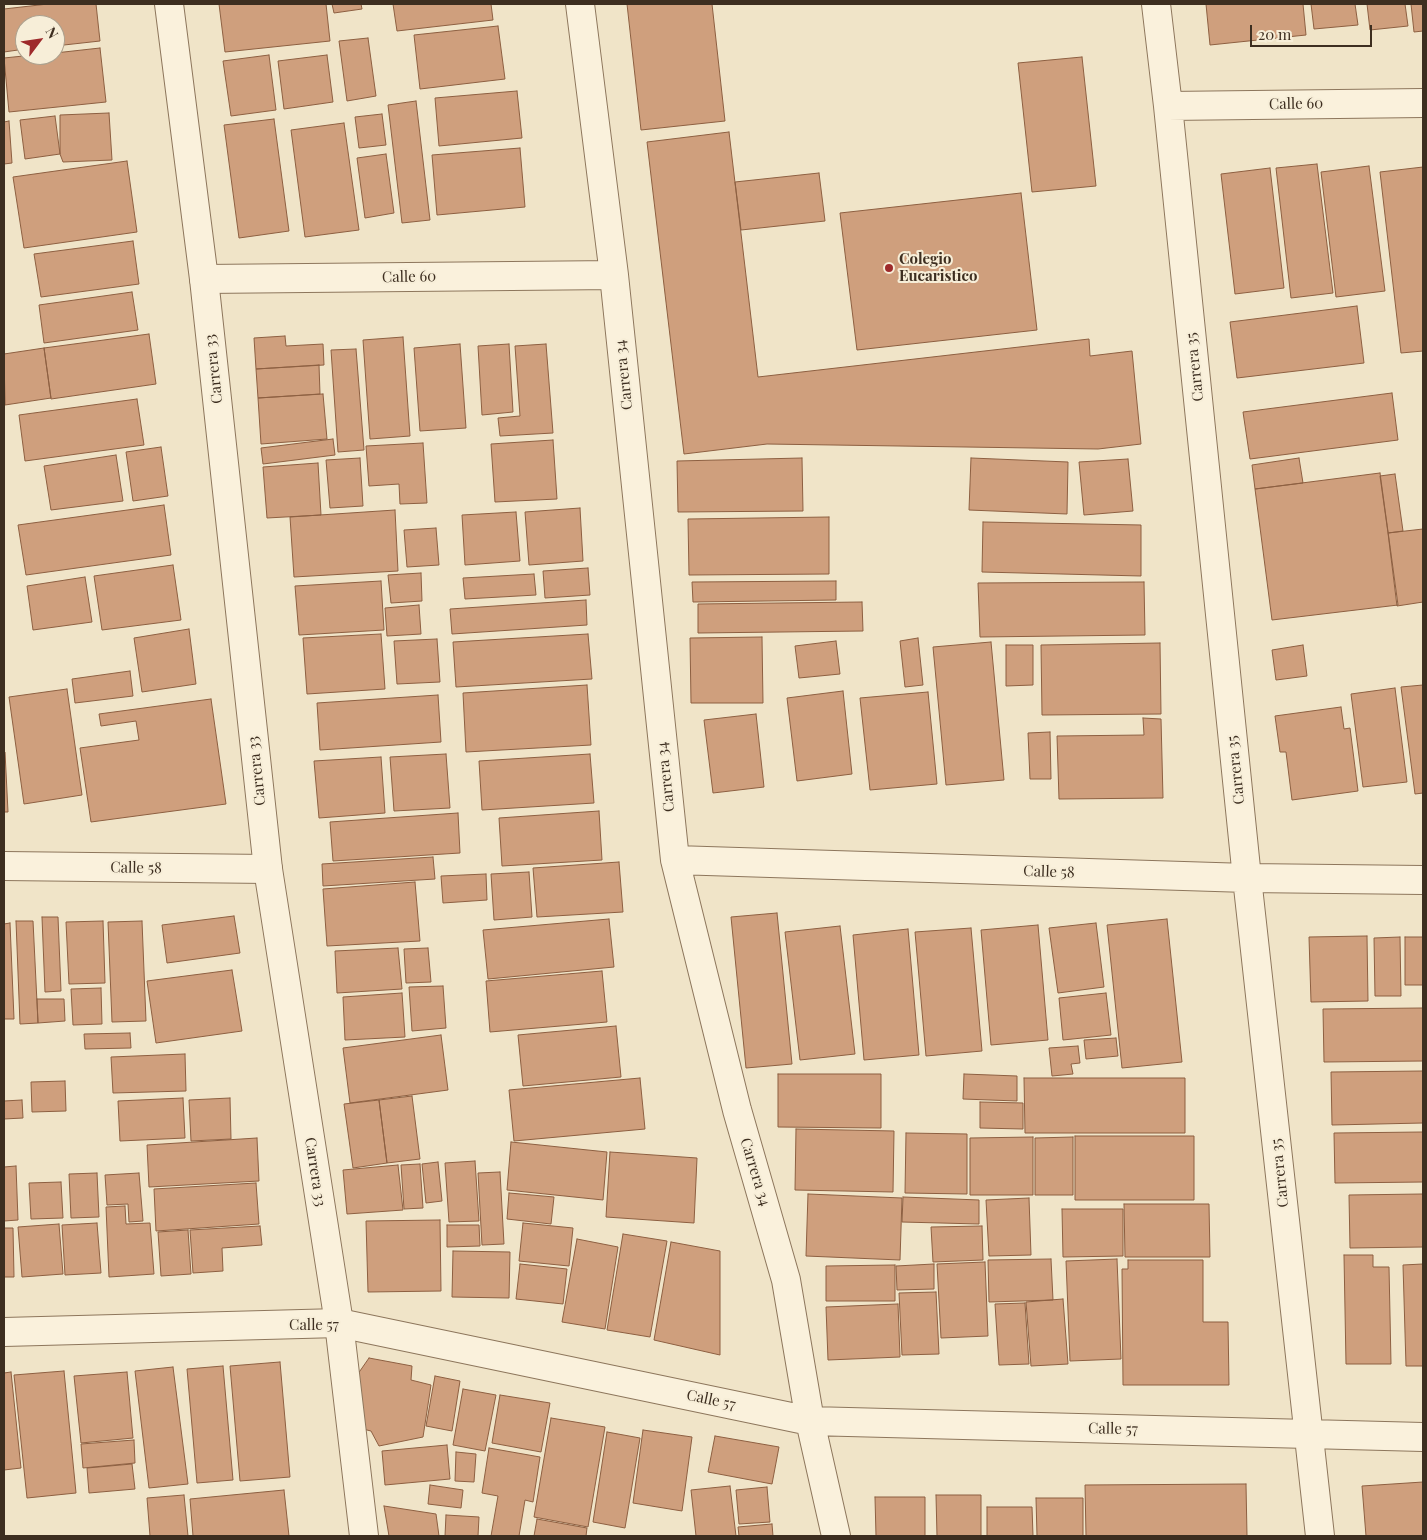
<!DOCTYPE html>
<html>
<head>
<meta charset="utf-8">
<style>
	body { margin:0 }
	#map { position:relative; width:1427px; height:1540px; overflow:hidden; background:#f0e4c8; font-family:"Playfair Display",serif }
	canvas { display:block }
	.frame { position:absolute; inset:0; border:5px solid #3d2e20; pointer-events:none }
	.north { position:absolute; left:15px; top:15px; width:50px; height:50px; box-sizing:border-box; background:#f7eed8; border:1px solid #ada18e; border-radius:50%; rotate:59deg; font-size:14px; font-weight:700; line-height:20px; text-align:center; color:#3d2e20 }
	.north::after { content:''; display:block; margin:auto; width:18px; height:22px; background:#9e2a2b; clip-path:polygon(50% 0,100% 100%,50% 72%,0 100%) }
	.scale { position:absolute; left:1250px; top:25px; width:122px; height:22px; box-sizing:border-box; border:2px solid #3d2e20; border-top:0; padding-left:6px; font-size:15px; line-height:18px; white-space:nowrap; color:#3d2e20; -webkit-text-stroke:4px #f7eed8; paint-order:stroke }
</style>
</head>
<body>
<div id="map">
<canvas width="1427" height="1540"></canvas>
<div class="frame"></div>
<div class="north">N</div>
<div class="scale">20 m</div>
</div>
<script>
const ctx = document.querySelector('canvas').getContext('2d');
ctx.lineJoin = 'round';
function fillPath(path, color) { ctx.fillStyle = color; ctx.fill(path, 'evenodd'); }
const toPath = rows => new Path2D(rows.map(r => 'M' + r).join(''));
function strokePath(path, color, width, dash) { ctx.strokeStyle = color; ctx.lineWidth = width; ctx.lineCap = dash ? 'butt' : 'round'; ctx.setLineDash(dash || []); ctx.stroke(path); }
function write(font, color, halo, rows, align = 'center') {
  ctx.font = font + ' "Playfair Display",serif'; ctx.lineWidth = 4; ctx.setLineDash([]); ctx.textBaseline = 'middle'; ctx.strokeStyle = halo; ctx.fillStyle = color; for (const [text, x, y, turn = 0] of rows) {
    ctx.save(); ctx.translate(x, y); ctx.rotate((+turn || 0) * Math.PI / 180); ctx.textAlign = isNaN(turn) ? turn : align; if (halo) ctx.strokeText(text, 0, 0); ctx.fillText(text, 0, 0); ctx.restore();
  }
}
const building = toPath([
	[48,4,96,4,100,41,55,46,55,25,25,25,25,49,4,52,4,9,48,4],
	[219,4,326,4,330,41,225,52,219,4],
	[332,4,361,4,362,9,334,13,332,4],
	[393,4,491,4,493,20,397,31,393,4],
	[627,4,712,4,725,121,641,130,627,4],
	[1206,4,1303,4,1306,35,1210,45,1206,4],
	[1311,4,1355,4,1358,25,1314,29,1311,4],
	[1367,4,1405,4,1408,26,1370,30,1367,4],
	[1411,4,1423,4,1423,31,1414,32,1411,4],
	[498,26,505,79,420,89,414,35,498,26],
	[368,38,376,96,347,101,339,41,368,38],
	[100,48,106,102,9,112,4,58,33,55,55,55,55,53,100,48],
	[269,55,276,110,231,116,223,61,269,55],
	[327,55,333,102,284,109,278,61,327,55],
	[1082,57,1096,186,1032,192,1018,63,1082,57],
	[517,91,522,138,439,146,435,98,517,91],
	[416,101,430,220,402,223,388,105,416,101],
	[109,113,112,160,63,162,60,154,60,115,109,113],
	[382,114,386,145,359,148,355,117,382,114],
	[55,116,60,154,25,159,20,120,55,116],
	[274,119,289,231,239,238,224,125,274,119],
	[9,121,12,163,4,164,4,122,9,121],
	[344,123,359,230,305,237,291,130,344,123],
	[729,132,758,377,1089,339,1090,356,1132,351,1141,444,1098,449,767,444,684,454,647,142,729,132],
	[520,148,525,207,437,215,432,155,520,148],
	[386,154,394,213,365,218,357,158,386,154],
	[127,161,137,232,24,248,13,177,127,161],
	[1317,164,1333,293,1291,298,1276,168,1317,164],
	[1369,166,1385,291,1336,297,1321,172,1369,166],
	[1423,167,1423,351,1401,353,1380,172,1423,167],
	[1270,168,1284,288,1235,294,1221,174,1270,168],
	[819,173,825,221,741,230,735,182,819,173],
	[1021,193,1037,330,857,350,840,213,1021,193],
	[133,241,139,284,41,297,34,254,133,241],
	[132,292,138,330,44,343,39,305,132,292],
	[1357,306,1364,363,1237,378,1230,322,1357,306],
	[149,334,156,384,51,399,44,348,149,334],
	[285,336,286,346,323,344,324,365,256,369,254,338,285,336],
	[403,337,410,436,370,439,363,340,403,337],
	[460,344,466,428,420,431,414,348,460,344],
	[509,344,513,412,482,415,478,346,509,344],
	[546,344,553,433,500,436,498,418,520,416,515,346,546,344],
	[44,348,51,398,5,405,4,354,44,348],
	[356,349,364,450,338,452,331,350,356,349],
	[319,365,320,394,258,398,256,369,319,365],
	[1392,393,1398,440,1250,459,1243,412,1392,393],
	[323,394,327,439,261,444,258,398,323,394],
	[137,399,144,445,25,461,19,415,137,399],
	[333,439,335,455,263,464,261,448,333,439],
	[553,440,557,499,495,502,491,444,553,440],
	[423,443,427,503,400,504,399,484,369,486,366,446,423,443],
	[161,447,168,496,133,501,126,452,161,447],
	[116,455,123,501,51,510,44,466,116,455],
	[360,458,363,506,330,508,326,460,360,458],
	[802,458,803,511,678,512,677,461,802,458],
	[971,458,1068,462,1067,514,969,510,971,458],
	[1299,458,1303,483,1255,489,1252,465,1299,458],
	[1128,459,1133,511,1084,515,1079,462,1128,459],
	[318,463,321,515,267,518,263,467,318,463],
	[1380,473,1398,605,1272,620,1255,489,1380,473],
	[1395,474,1403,531,1388,533,1380,476,1395,474],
	[164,505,171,555,26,575,18,525,164,505],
	[580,508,583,561,529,565,525,512,580,508],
	[395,510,398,571,294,577,290,517,395,510],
	[516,512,520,561,465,565,462,515,516,512],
	[829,517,829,574,689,575,688,519,829,517],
	[983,522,1141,525,1141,576,982,572,983,522],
	[436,528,439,565,407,567,404,530,436,528],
	[1423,529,1423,602,1397,606,1388,533,1423,529],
	[173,565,181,620,102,630,94,576,173,565],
	[588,568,590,595,545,598,543,571,588,568],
	[421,573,422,601,391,603,388,575,421,573],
	[534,574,536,595,465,599,463,578,534,574],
	[85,577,92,622,33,630,27,586,85,577],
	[381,581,384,630,299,635,295,586,381,581],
	[836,581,836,600,693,602,692,582,836,581],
	[1144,582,1145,635,980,637,978,583,1144,582],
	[586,600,587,625,452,634,450,609,586,600],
	[862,602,863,631,698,633,698,604,862,602],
	[419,605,421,634,387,636,385,608,419,605],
	[189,629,196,684,142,692,134,638,189,629],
	[381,634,385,689,307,694,303,638,381,634],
	[588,634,592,679,456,687,453,642,588,634],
	[762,637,763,703,691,703,690,638,762,637],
	[918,638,923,685,905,687,900,641,918,638],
	[437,639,440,682,397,684,394,641,437,639],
	[836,641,840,674,799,678,795,646,836,641],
	[991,642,1004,780,946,785,933,647,991,642],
	[1160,643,1161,714,1042,715,1041,645,1160,643],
	[1006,645,1033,645,1033,685,1006,686,1006,645],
	[1303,645,1307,676,1276,680,1272,650,1303,645],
	[130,671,133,696,75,703,72,679,130,671],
	[587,685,591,745,466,752,463,693,587,685],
	[1423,685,1423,793,1415,794,1401,687,1423,685],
	[1395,688,1407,782,1363,787,1351,694,1395,688],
	[67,689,82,795,24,804,9,697,67,689],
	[843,691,852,774,797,781,787,698,843,691],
	[928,692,937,784,870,790,860,698,928,692],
	[438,695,441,742,320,750,317,703,438,695],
	[211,699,226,804,91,822,80,748,139,740,136,721,101,726,99,714,211,699],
	[1341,707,1344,729,1350,728,1358,791,1292,800,1286,752,1280,752,1275,716,1341,707],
	[756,714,764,787,713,793,704,720,756,714],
	[1143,718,1161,719,1163,798,1059,799,1057,736,1144,735,1143,718],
	[1050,732,1051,779,1030,779,1028,733,1050,732],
	[4,752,5,752,8,812,4,812,4,752],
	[446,754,450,808,394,811,390,757,446,754],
	[590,754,594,803,482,810,479,761,590,754],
	[381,757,385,813,319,818,314,761,381,757],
	[599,811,602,860,502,866,499,818,599,811],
	[458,813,460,853,333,861,330,822,458,813],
	[433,857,435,879,323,886,322,864,433,857],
	[619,862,623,912,537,917,533,868,619,862],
	[529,872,532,917,494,920,491,874,529,872],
	[486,874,487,900,443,903,441,876,486,874],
	[415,882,420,941,327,946,323,889,415,882],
	[777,913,792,1064,746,1068,731,917,777,913],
	[234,916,240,953,167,963,162,925,234,916],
	[42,917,58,917,61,991,45,992,42,917],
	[609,919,614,967,488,979,483,930,609,919],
	[1167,919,1182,1062,1122,1068,1107,925,1167,919],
	[16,921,33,921,38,1023,20,1024,16,921],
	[103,921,105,983,69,984,66,922,103,921],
	[142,921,146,1021,112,1022,108,922,142,921],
	[10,923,14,1019,4,1019,4,924,10,923],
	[1096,923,1104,987,1058,993,1049,928,1096,923],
	[1038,925,1048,1040,991,1045,981,930,1038,925],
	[840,926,855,1054,800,1060,785,932,840,926],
	[971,928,982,1051,926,1056,915,932,971,928],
	[908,929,919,1055,864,1060,853,935,908,929],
	[1367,936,1368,1001,1311,1002,1309,937,1367,936],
	[1400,937,1401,996,1375,996,1374,938,1400,937],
	[1405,937,1423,937,1423,985,1405,985,1405,937],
	[398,948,402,989,337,993,335,951,398,948],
	[428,948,431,982,406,983,404,949,428,948],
	[232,970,242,1031,156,1043,147,981,232,970],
	[602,971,607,1022,490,1032,486,981,602,971],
	[443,986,446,1028,412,1031,409,987,443,986],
	[101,988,102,1024,73,1025,71,989,101,988],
	[402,993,405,1037,345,1040,343,997,402,993],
	[1106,993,1111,1035,1063,1040,1059,998,1106,993],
	[37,999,64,999,65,1021,38,1023,37,999],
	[1423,1008,1423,1061,1324,1062,1323,1009,1423,1008],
	[616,1026,621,1077,523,1086,518,1035,616,1026],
	[130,1033,131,1048,85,1049,84,1034,130,1033],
	[441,1035,448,1090,350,1103,343,1048,441,1035],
	[1116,1038,1118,1056,1086,1059,1084,1040,1116,1038],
	[1078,1046,1080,1063,1071,1064,1073,1074,1052,1076,1049,1048,1078,1046],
	[185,1054,186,1091,113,1093,111,1057,185,1054],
	[1423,1071,1423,1123,1332,1125,1331,1072,1423,1071],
	[778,1074,881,1074,881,1128,778,1127,778,1074],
	[964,1074,1017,1076,1017,1101,963,1099,964,1074],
	[640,1078,645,1129,514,1141,509,1090,640,1078],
	[1024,1078,1185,1078,1185,1133,1025,1133,1024,1078],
	[65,1081,66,1111,32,1112,31,1082,65,1081],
	[412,1096,420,1159,387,1163,379,1100,412,1096],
	[183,1098,185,1138,120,1141,118,1101,183,1098],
	[230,1098,231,1139,191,1141,189,1100,230,1098],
	[22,1100,23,1118,4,1119,4,1101,22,1100],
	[379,1100,387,1163,353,1168,344,1104,379,1100],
	[980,1102,1023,1103,1023,1129,980,1128,980,1102],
	[796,1129,894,1131,893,1192,795,1190,796,1129],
	[1423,1132,1423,1182,1335,1183,1334,1133,1423,1132],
	[906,1133,967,1134,967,1194,905,1193,906,1133],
	[1075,1136,1194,1136,1194,1200,1075,1200,1075,1136],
	[1033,1137,1033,1195,970,1195,970,1138,1033,1137],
	[1073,1137,1073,1195,1035,1195,1035,1138,1073,1137],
	[257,1138,259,1181,149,1187,147,1145,257,1138],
	[511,1142,607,1152,603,1200,507,1190,511,1142],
	[610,1152,697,1158,694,1223,606,1217,610,1152],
	[475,1161,479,1221,449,1222,445,1163,475,1161],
	[438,1162,442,1201,426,1203,422,1164,438,1162],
	[420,1164,423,1208,404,1209,401,1165,420,1164],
	[398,1165,403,1210,347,1214,343,1170,398,1165],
	[16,1166,18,1220,4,1221,4,1167,16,1166],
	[500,1172,504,1244,482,1245,478,1173,500,1172],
	[97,1173,99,1217,71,1218,69,1174,97,1173],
	[139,1173,143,1221,129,1222,128,1204,107,1205,105,1175,139,1173],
	[61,1182,63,1218,31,1219,29,1183,61,1182],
	[256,1183,259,1224,156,1231,154,1189,256,1183],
	[509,1193,554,1197,551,1224,507,1219,509,1193],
	[808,1194,902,1198,900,1260,806,1256,808,1194],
	[1423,1194,1423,1247,1350,1248,1349,1195,1423,1194],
	[903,1197,979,1200,979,1224,902,1222,903,1197],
	[1029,1198,1031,1255,989,1256,986,1200,1029,1198],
	[1124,1204,1209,1204,1210,1257,1125,1257,1124,1204],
	[125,1206,126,1224,150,1223,154,1274,109,1277,106,1207,125,1206],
	[1062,1209,1123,1209,1123,1256,1063,1257,1062,1209],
	[440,1220,441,1291,368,1292,366,1221,440,1220],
	[97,1223,101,1273,65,1275,62,1225,97,1223],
	[523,1223,573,1228,569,1266,519,1261,523,1223],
	[59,1224,63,1274,22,1277,18,1227,59,1224],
	[447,1225,479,1225,480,1246,447,1247,447,1225],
	[260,1226,262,1245,222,1248,223,1271,193,1273,190,1230,260,1226],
	[982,1226,983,1260,933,1262,931,1227,982,1226],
	[4,1228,13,1228,14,1277,4,1277,4,1228],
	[188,1230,191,1274,161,1276,158,1232,188,1230],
	[623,1234,667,1241,650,1337,607,1330,623,1234],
	[577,1239,618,1247,605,1329,562,1322,577,1239],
	[671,1242,720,1251,720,1355,654,1340,671,1242],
	[453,1251,510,1252,509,1298,452,1297,453,1251],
	[1344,1255,1373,1255,1373,1267,1389,1267,1391,1364,1346,1364,1344,1255],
	[1051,1259,1053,1300,989,1302,988,1260,1051,1259],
	[1117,1259,1121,1359,1070,1361,1066,1261,1117,1259],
	[1128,1260,1203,1260,1203,1322,1228,1322,1229,1385,1123,1385,1122,1269,1128,1269,1128,1260],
	[985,1262,988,1336,941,1338,937,1264,985,1262],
	[520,1264,567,1269,563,1304,516,1299,520,1264],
	[934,1264,934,1289,897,1290,896,1266,934,1264],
	[1423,1264,1423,1366,1406,1366,1403,1265,1423,1264],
	[895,1265,895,1301,826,1301,826,1266,895,1265],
	[936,1292,939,1354,902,1355,899,1293,936,1292],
	[1063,1299,1068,1364,1031,1366,1026,1302,1063,1299],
	[1025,1303,1029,1364,999,1365,995,1304,1025,1303],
	[898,1304,900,1357,828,1360,826,1307,898,1304],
	[369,1358,412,1366,411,1380,431,1385,423,1437,379,1446,371,1431,363,1429,353,1381,369,1358],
	[280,1362,290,1477,240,1481,230,1366,280,1362],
	[223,1366,233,1480,197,1483,187,1369,223,1366],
	[173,1367,188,1484,149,1488,135,1371,173,1367],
	[64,1371,76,1493,27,1498,14,1375,64,1371],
	[11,1372,21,1468,4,1470,4,1373,11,1372],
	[127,1372,133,1438,81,1443,74,1376,127,1372],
	[435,1376,460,1381,452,1431,426,1426,435,1376],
	[463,1389,496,1395,485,1451,453,1445,463,1389],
	[500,1395,550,1403,541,1452,492,1443,500,1395],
	[551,1418,605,1427,588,1527,534,1517,551,1418],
	[643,1430,692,1437,682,1511,633,1503,643,1430],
	[607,1432,640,1438,625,1528,593,1522,607,1432],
	[715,1436,779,1447,772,1484,708,1472,715,1436],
	[134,1440,135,1463,83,1468,81,1444,134,1440],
	[447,1445,450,1479,385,1485,382,1451,447,1445],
	[489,1448,540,1457,533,1502,525,1500,519,1536,491,1536,498,1496,482,1493,489,1448],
	[456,1452,476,1454,474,1482,455,1481,456,1452],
	[132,1464,135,1489,89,1493,87,1468,132,1464],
	[1423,1482,1423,1536,1366,1536,1362,1486,1423,1482],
	[1246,1484,1247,1536,1086,1536,1085,1485,1246,1484],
	[430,1485,463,1490,461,1508,428,1504,430,1485],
	[730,1486,736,1536,696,1536,691,1490,730,1486],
	[767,1487,770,1522,739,1524,736,1490,767,1487],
	[284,1490,289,1536,193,1536,190,1499,284,1490],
	[184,1495,188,1536,150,1536,147,1498,184,1495],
	[936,1495,981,1495,981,1536,937,1536,936,1495],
	[875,1497,925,1497,925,1536,876,1536,875,1497],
	[1036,1498,1083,1498,1083,1536,1037,1536,1036,1498],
	[384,1506,436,1514,439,1536,389,1536,384,1506],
	[987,1507,1032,1507,1033,1536,987,1536,987,1507],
	[446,1515,479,1517,478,1536,445,1536,446,1515],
	[537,1519,587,1528,586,1536,534,1536,537,1519],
	[772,1524,773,1536,739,1536,738,1527,772,1524]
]);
const minor = toPath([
	[580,4,614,275,675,860,737,1110,786,1280,810,1421,836,1536],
	[1156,4,1168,106,1247,878,1320,1536],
	[1168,106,1423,103],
	[204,279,614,275],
	[675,860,1247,878,1423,880],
	[4,866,268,869],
	[4,1332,339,1323,810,1421,1423,1437]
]);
const tertiary = toPath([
	[169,4,204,279,268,869,339,1323,364,1536]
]);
const markers = [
	[889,268,5,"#9e2a2b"]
];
const streetNames = [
	["Calle 60",1296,104,-1],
	["Calle 60",409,277,-1],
	["Carrera 35",1195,367,-96],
	["Carrera 33",214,369,-96],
	["Carrera 34",624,375,-96],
	["Carrera 35",1236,770,-96],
	["Carrera 33",257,771,-96],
	["Carrera 34",666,777,-96],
	["Calle 58",136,868,1],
	["Calle 58",1049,872,2],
	["Carrera 33",315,1172,81],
	["Carrera 34",755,1172,73],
	["Carrera 35",1280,1173,-96],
	["Calle 57",314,1325],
	["Calle 57",711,1400,12],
	["Calle 57",1113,1429,1]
];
const poiNames = [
	["Colegio",899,259],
	["Eucaristico",899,276]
];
fillPath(building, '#cf9f7d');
strokePath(building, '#8d5f41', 1);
strokePath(minor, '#8d765c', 30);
strokePath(tertiary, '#8d765c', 30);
strokePath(minor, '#faf1dc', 28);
strokePath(tertiary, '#faf1dc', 28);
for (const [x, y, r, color] of markers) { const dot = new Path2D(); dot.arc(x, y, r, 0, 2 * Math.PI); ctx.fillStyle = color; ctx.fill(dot); strokePath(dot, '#f7eed8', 2); }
write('15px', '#3d2e20', '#f7eed8', streetNames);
write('bold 15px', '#3d2e20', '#f7eed8', poiNames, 'left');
</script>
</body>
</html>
